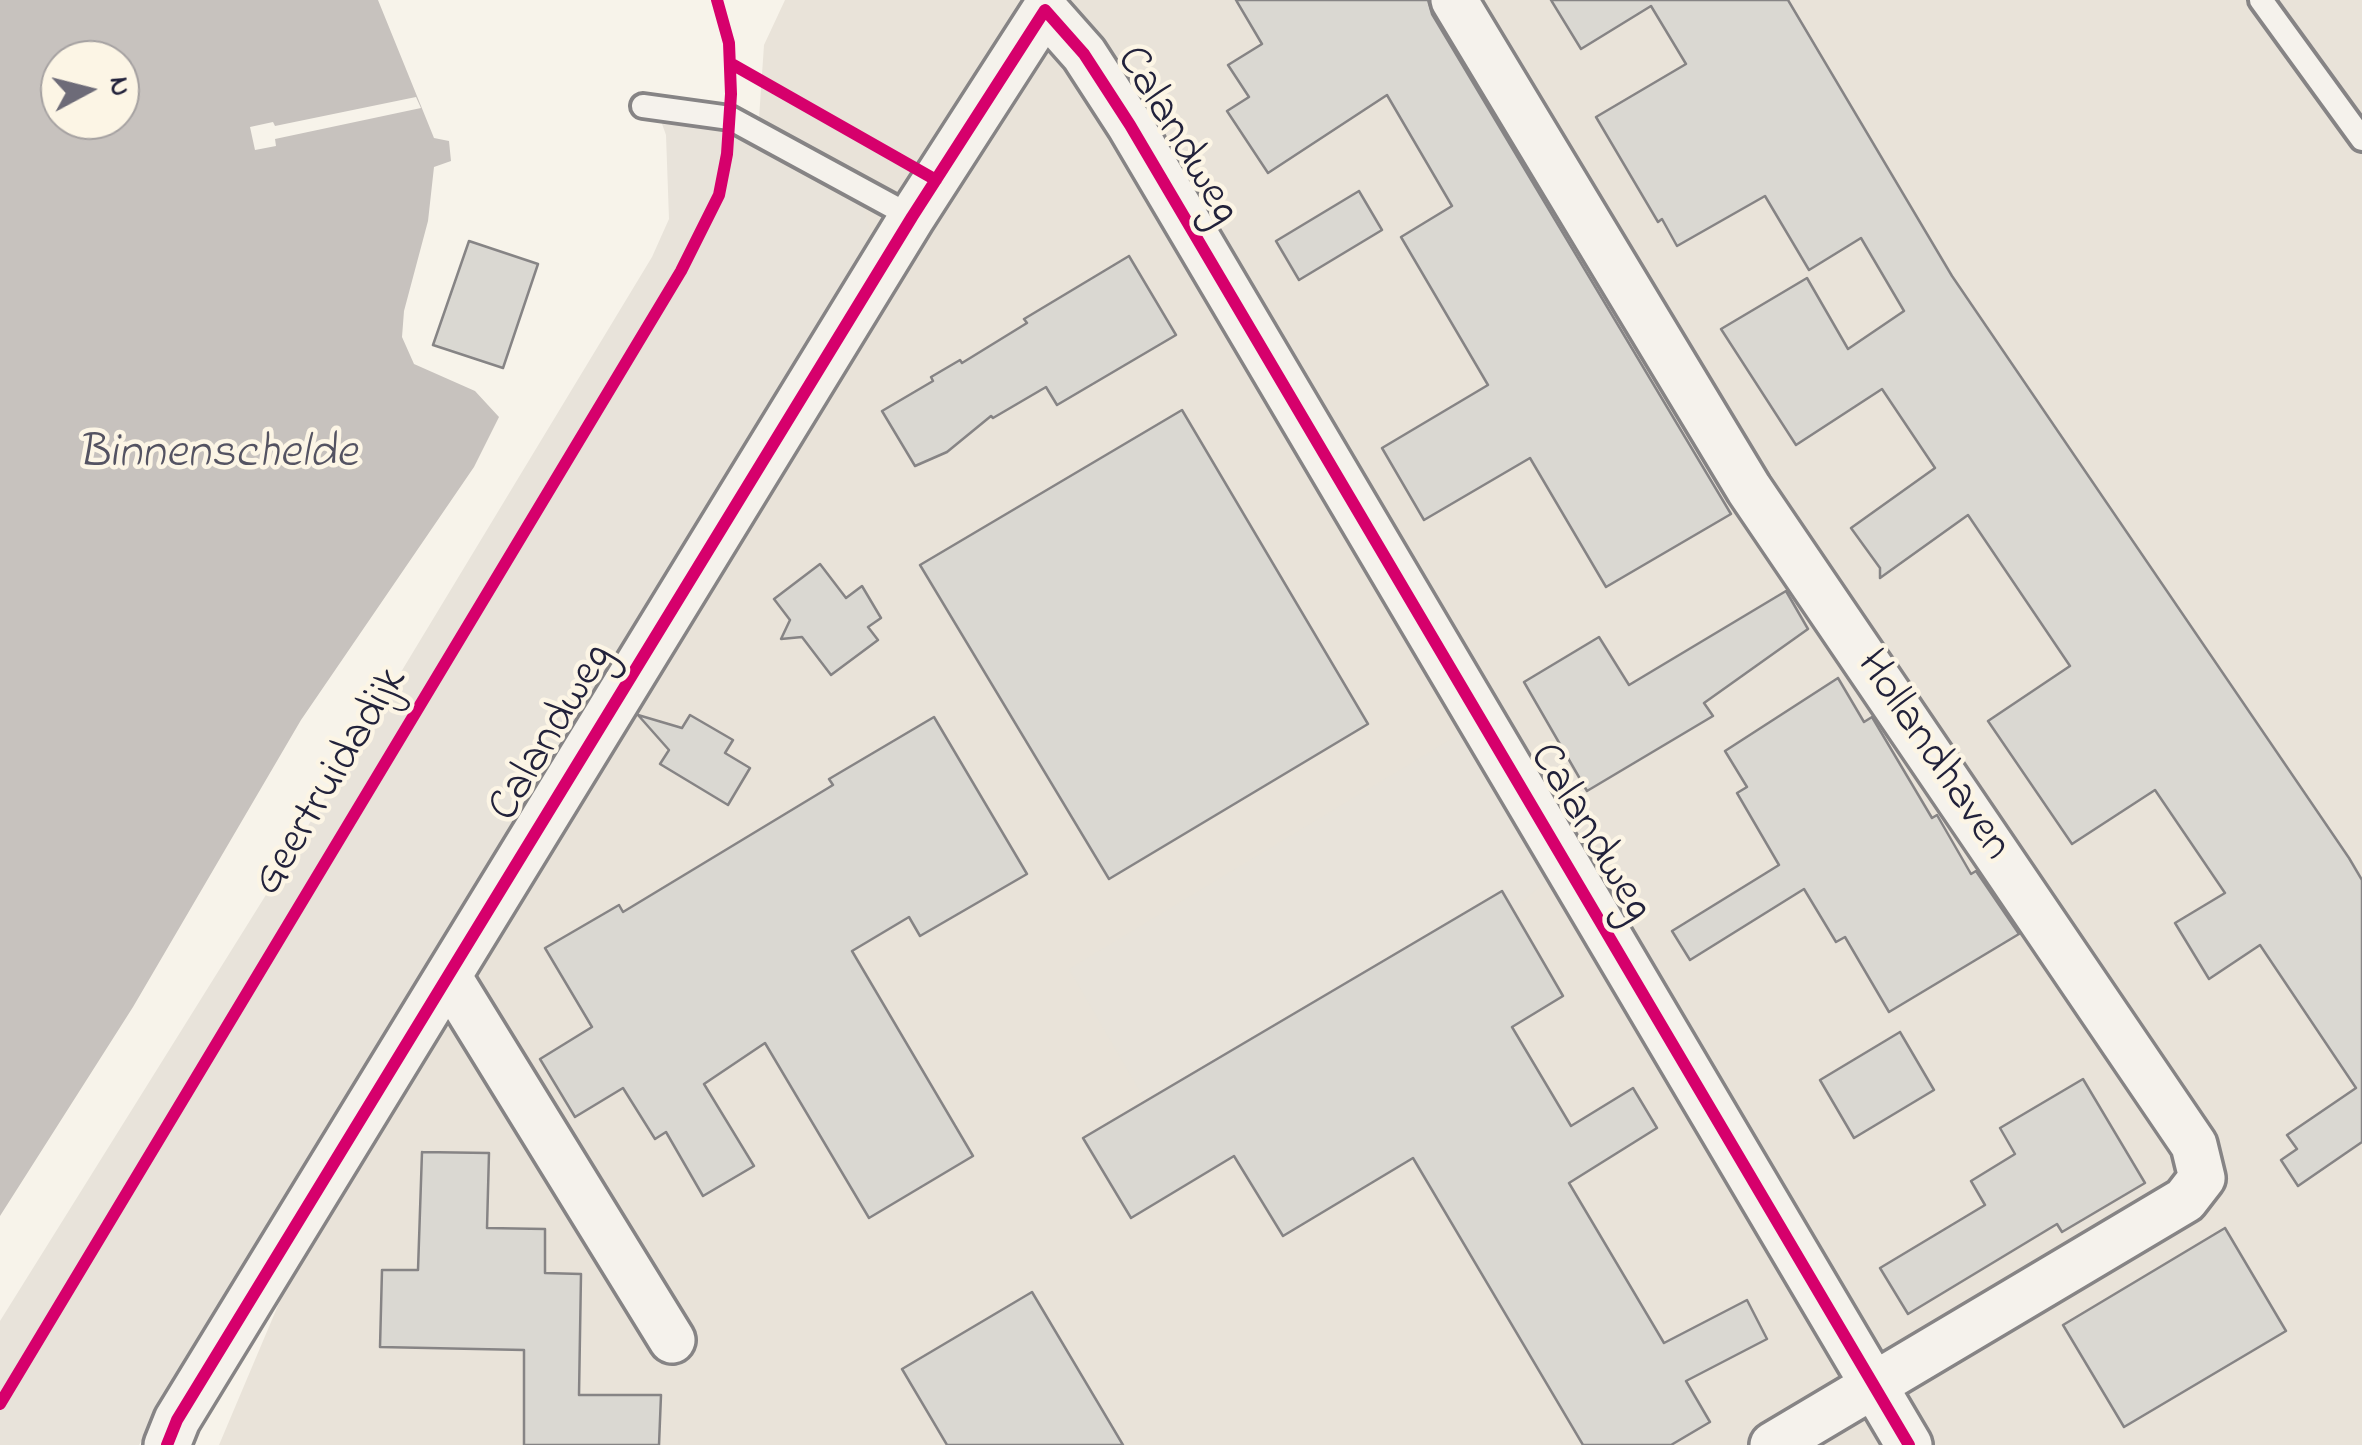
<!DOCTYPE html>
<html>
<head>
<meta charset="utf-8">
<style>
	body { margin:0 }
	#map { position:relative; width:2362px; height:1445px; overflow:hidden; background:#f7f3ea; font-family:"Indie Flower",sans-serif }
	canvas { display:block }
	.north { position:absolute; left:40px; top:40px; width:100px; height:100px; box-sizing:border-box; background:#fcf5e5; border:2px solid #a5a1a1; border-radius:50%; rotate:83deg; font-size:28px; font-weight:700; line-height:40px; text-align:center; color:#22223b }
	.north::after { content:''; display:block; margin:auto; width:35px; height:45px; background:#6d6b78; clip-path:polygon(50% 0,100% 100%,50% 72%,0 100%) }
</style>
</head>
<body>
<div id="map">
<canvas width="2362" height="1445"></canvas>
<div class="north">N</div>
</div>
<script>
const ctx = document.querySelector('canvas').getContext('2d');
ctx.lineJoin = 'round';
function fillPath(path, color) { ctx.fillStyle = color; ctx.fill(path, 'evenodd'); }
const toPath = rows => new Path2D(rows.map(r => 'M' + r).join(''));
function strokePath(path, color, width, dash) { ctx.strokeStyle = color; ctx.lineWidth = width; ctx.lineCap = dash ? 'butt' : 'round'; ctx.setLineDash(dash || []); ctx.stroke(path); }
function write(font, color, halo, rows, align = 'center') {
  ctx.font = font + ' "Indie Flower",sans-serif'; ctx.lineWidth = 9; ctx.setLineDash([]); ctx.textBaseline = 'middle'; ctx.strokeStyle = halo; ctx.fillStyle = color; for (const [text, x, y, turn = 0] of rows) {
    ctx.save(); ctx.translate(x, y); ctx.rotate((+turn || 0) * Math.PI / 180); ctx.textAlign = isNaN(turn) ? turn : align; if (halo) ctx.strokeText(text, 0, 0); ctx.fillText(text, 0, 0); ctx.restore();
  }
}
const built = toPath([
	[785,0,2362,0,2362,1445,219,1445,755,177,764,45]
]);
const green = toPath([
	[652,96,769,152,862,202,873,244,512,840,139,1445,0,1445,0,1321,274,882,652,257,669,219,666,135],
	[1463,732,1550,878,1524,900,1156,1119,1069,969]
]);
const water = toPath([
	[0,0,378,0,434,138,449,141,451,161,434,167,428,221,404,311,402,337,414,364,475,391,499,417,474,467,301,720,133,1007,0,1216],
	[60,60,120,60,120,120,60,120]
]);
const pier = toPath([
	[416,97,421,108,275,139,276,146,255,150,250,127,273,122,275,126]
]);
const building = toPath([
	[1236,0,1428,0,1432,14,1731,514,1606,587,1530,458,1424,520,1382,448,1488,385,1401,237,1452,206,1387,95,1268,173,1227,111,1249,97,1228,65,1262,44,1236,0],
	[1551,0,1788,0,1952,276,2349,858,2362,880,2362,1142,2298,1186,2281,1160,2297,1149,2287,1135,2356,1088,2260,945,2209,979,2175,923,2225,893,2155,790,2072,844,1988,721,2070,666,1968,515,1880,578,1880,568,1851,528,1935,468,1882,389,1796,445,1721,329,1807,278,1848,349,1904,311,1861,238,1809,270,1765,196,1677,246,1662,219,1658,222,1596,117,1686,64,1651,6,1581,49,1551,0],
	[1359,191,1382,230,1299,280,1276,241,1359,191],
	[469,241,538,264,503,368,433,345,469,241],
	[1129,256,1176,335,1057,405,1046,387,993,418,991,416,947,452,915,466,882,411,933,381,931,377,960,360,962,363,1027,323,1024,319,1129,256],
	[1182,410,1368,724,1109,879,920,565,1182,410],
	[820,564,846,598,862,586,881,618,868,627,878,640,831,675,802,637,781,639,790,620,774,599,820,564],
	[1786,591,1808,629,1704,703,1713,716,1587,791,1524,682,1599,637,1629,685,1786,591],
	[1838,678,1864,722,1872,717,1932,818,1937,815,1971,874,1976,871,2019,934,1889,1012,1845,937,1836,942,1804,889,1690,960,1672,931,1779,865,1737,793,1747,787,1725,751,1838,678],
	[638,715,682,728,690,715,733,740,725,753,750,768,728,805,660,764,669,750,638,715],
	[934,717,1027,874,920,936,909,917,852,951,973,1156,869,1218,765,1043,704,1084,754,1166,703,1196,666,1132,655,1139,623,1088,575,1117,540,1059,592,1027,545,948,619,905,623,912,833,785,829,779,934,717],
	[1502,891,1563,996,1512,1027,1571,1126,1633,1088,1657,1128,1569,1183,1664,1343,1747,1300,1767,1339,1686,1381,1710,1422,1671,1445,1583,1445,1413,1158,1283,1236,1234,1156,1131,1218,1083,1138,1502,891],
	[1900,1032,1934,1090,1854,1138,1820,1080,1900,1032],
	[2083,1079,2145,1183,2062,1232,2057,1224,1908,1314,1880,1268,1985,1205,1971,1181,2015,1154,2000,1128,2083,1079],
	[422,1152,489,1153,487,1228,545,1229,545,1273,581,1274,579,1395,661,1395,659,1445,524,1445,524,1350,380,1347,382,1270,418,1270,422,1152],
	[2225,1228,2286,1331,2124,1427,2063,1325,2225,1228],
	[1032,1292,1123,1445,947,1445,902,1369,1032,1292]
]);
const lane = toPath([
	[2261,0,2362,139],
	[643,106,730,118,912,217]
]);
const street = toPath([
	[1454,0,1749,489,2194,1145,2202,1178,2185,1200,1773,1445],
	[448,976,672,1340],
	[167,1445,177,1420,448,976,912,217,1045,10,1084,54,1130,125,1909,1445]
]);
const cycleway = toPath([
	[730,63,936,180],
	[0,1404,681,271,719,195,727,154,731,94,729,43,717,0],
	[167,1445,177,1420,448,976,912,217,1045,10,1084,54,1130,125,1909,1445]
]);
const streetNames = [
	["Calandweg",1175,137,59],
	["Calandweg",554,734,-59],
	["Hollandhaven",1931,757,56],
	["Geertruidadijk",333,783,-59],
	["Calandweg",1588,834,59]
];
const waterNames = [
	["Binnenschelde",217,457]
];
fillPath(built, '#e9e3d9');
fillPath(green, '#e8e3da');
fillPath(water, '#c7c2be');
fillPath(pier, '#f7f3ea');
fillPath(building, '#dad8d2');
strokePath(building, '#868485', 2.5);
strokePath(lane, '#868485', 30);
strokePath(street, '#868485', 52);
strokePath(lane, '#f5f2ec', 22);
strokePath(street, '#f5f2ec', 45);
strokePath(cycleway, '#d6006c', 12);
write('45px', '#22223b', '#fcf5e5', streetNames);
write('italic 48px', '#545362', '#fcf5e5', waterNames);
</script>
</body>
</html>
